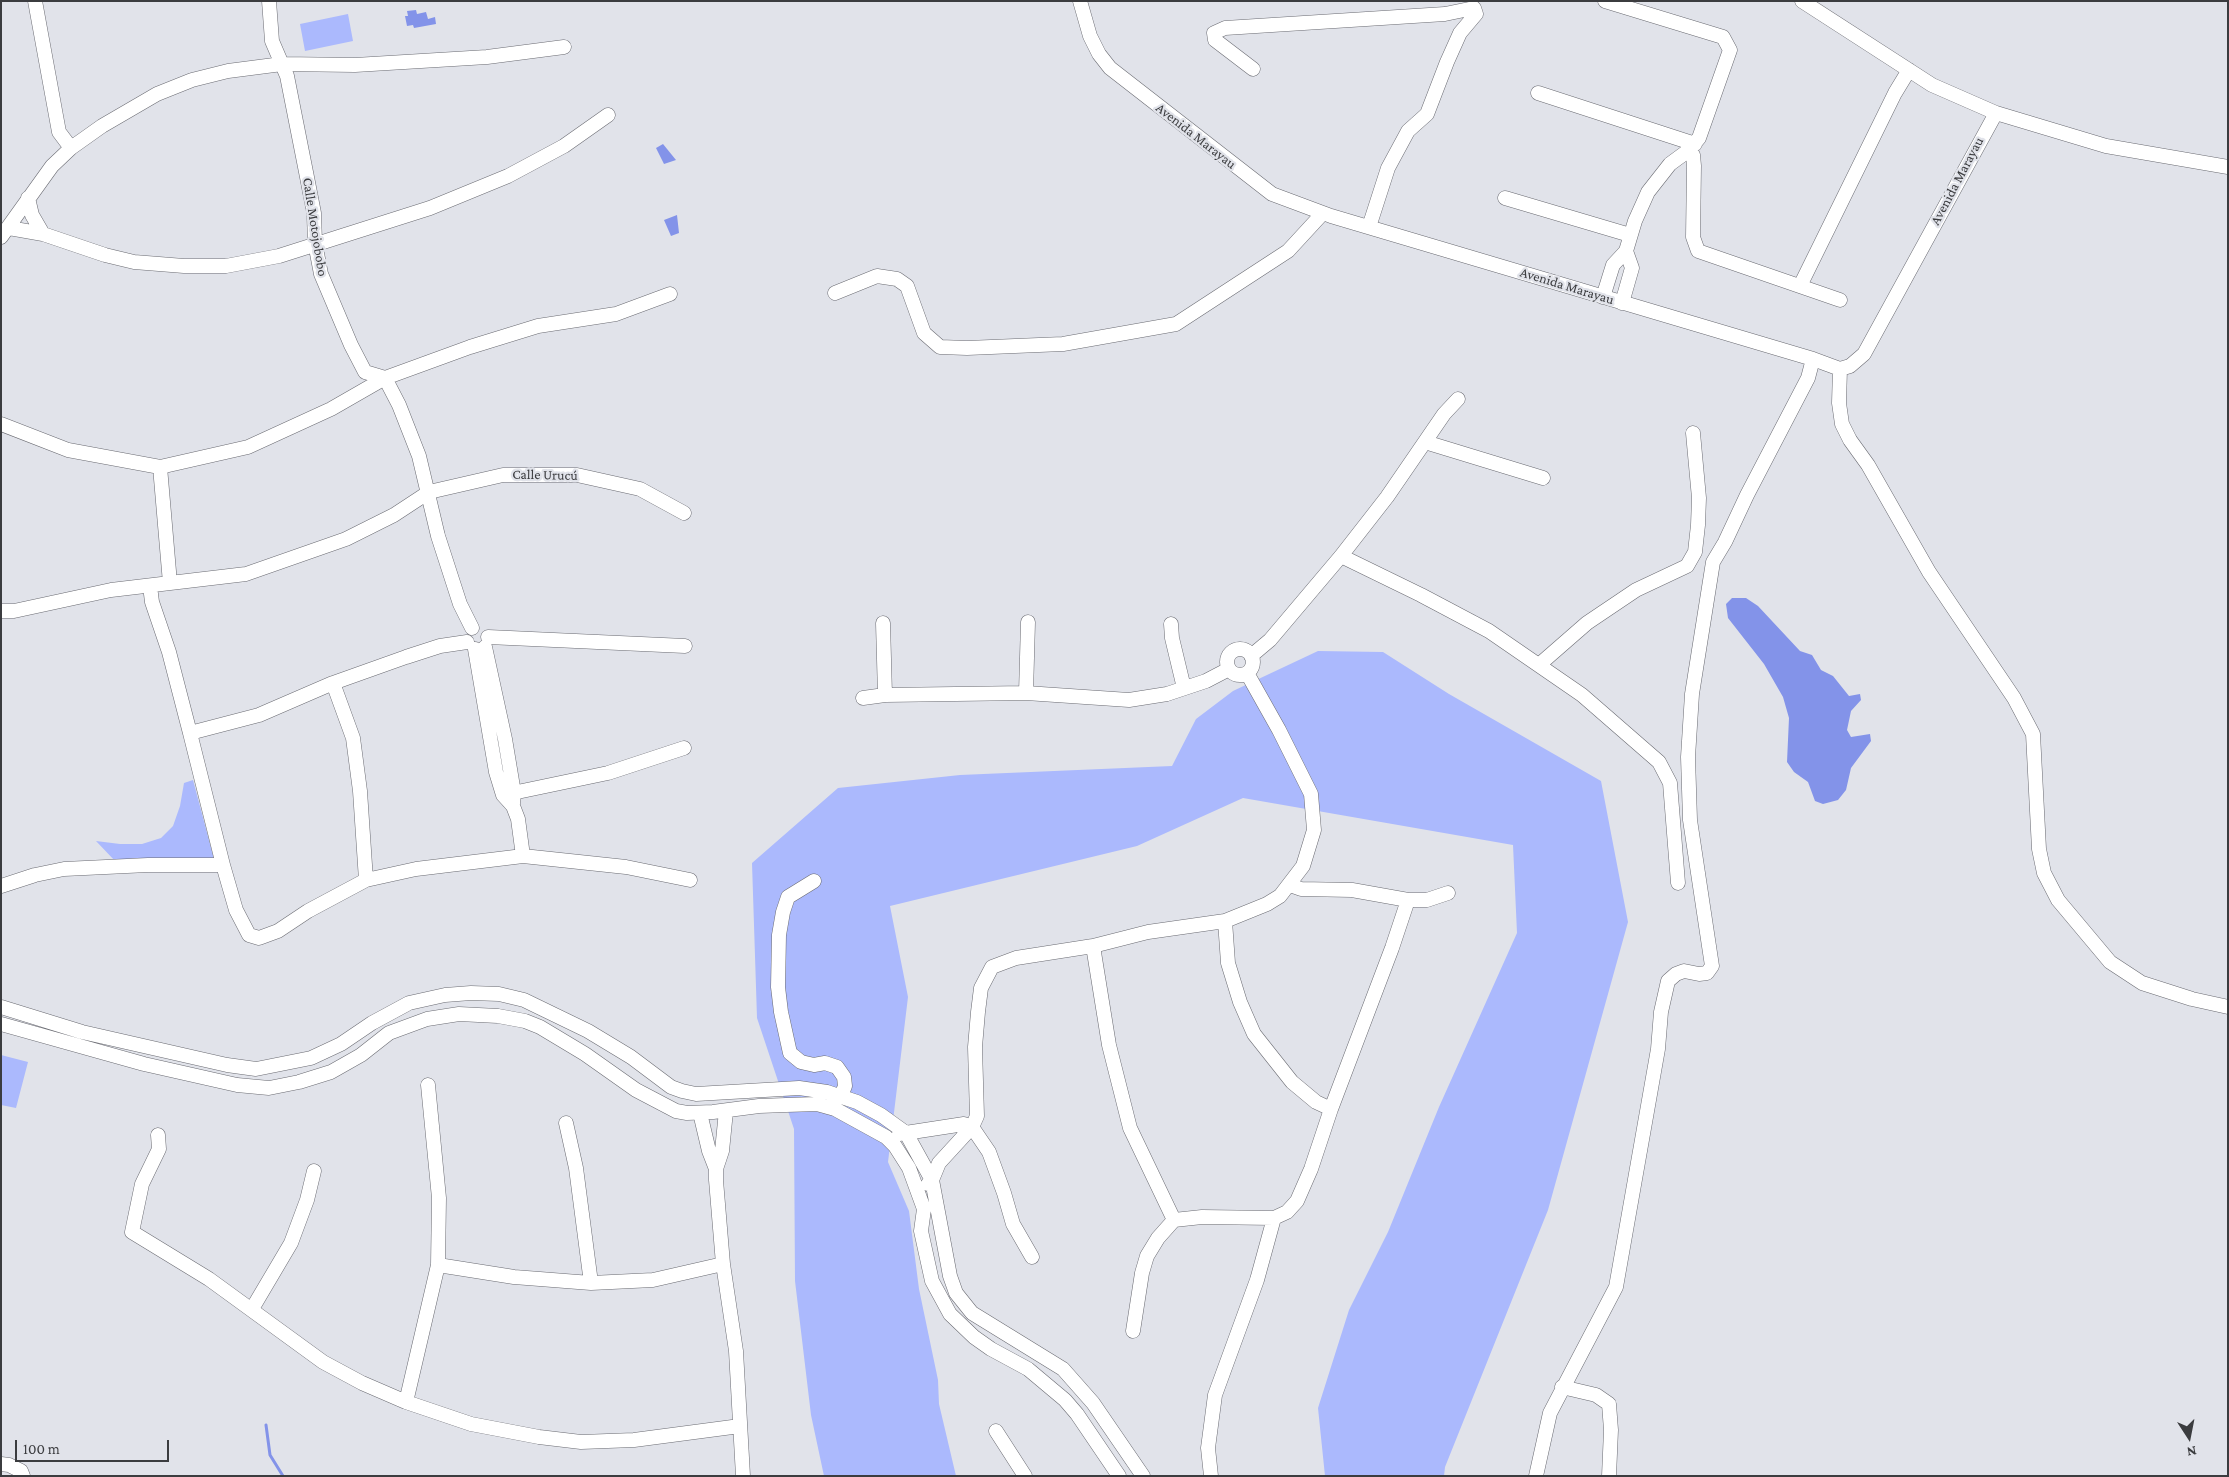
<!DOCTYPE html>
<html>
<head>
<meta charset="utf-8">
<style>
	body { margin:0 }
	#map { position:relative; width:2229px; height:1477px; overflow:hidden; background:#e1e3ea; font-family:"Crimson Pro",serif }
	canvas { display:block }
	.frame { position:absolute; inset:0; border:2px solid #3b3c3f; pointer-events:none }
	.north { position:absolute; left:2164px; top:1412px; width:50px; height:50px; -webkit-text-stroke:4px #e1e3ea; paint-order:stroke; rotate:169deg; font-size:14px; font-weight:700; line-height:20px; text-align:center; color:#3b3c3f }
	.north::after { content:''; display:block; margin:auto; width:18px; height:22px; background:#3b3c3f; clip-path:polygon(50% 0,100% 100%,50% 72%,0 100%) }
	.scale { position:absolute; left:15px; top:1440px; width:154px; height:22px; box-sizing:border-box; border:2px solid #3b3c3f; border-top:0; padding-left:6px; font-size:15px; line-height:18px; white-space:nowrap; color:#3b3c3f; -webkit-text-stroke:4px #e1e3ea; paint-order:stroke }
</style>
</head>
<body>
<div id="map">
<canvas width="2229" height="1477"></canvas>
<div class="frame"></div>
<div class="north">N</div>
<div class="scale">100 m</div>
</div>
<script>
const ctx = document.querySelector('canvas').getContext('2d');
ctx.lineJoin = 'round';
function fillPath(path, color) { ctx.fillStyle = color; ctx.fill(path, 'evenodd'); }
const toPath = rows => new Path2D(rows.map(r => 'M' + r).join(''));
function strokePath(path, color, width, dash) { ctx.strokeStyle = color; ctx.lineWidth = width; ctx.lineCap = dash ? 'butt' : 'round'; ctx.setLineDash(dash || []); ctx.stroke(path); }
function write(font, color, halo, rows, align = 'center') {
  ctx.font = font + ' "Crimson Pro",serif'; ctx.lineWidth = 4.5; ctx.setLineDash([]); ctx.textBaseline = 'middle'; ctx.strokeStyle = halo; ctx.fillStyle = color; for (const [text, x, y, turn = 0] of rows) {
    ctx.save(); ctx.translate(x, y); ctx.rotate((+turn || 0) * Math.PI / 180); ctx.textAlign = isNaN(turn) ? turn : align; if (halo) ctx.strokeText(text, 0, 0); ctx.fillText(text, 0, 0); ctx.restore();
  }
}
const green = toPath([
	[348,14,353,41,305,51,300,24],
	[1318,651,1383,652,1449,694,1601,781,1628,922,1548,1210,1445,1467,1444,1476,1325,1476,1318,1408,1349,1310,1388,1232,1439,1107,1517,933,1513,845,1243,798,1137,846,890,906,908,997,888,1162,909,1211,919,1289,938,1380,939,1404,956,1476,824,1476,811,1415,795,1281,794,1129,757,1018,752,863,838,788,960,775,1172,766,1196,719,1233,691],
	[193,780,214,859,116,862,96,841,120,844,142,844,161,838,173,826,180,806,184,783],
	[1,1055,28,1062,16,1108,1,1105]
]);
const water = toPath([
	[416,10,417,14,426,12,428,19,435,17,436,24,414,28,413,25,407,26,405,16,408,16,407,11],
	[663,144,676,160,664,164,656,148],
	[677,215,679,233,671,236,664,220],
	[1732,598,1746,598,1758,606,1800,651,1812,655,1821,670,1833,676,1849,696,1860,694,1861,700,1851,711,1847,730,1851,737,1870,734,1871,741,1851,768,1846,790,1838,800,1823,804,1815,801,1808,782,1794,772,1787,762,1789,718,1783,697,1764,664,1728,618,1726,604]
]);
const stream = toPath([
	[266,1425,270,1455,283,1476]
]);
const minor = toPath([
	[35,1,59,132,71,148],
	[269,1,272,41,287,76,306,172,314,213,315,243,321,274,351,345,365,372,385,378,399,405,419,456,438,536,460,604,472,628],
	[1080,1,1090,36,1099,54,1110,68,1272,194,1331,216,1813,359,1840,369,1850,366,1864,354,1996,113],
	[1802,1,1932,85,1996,113,2106,146,2228,167],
	[1253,69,1215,40,1214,33,1225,28,1445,14,1474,8,1476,14,1460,33,1447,62,1427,114,1408,131,1388,168,1369,227],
	[1538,93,1695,144],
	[1689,150,1693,155,1694,166,1693,237,1698,251,1840,300],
	[28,198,32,215,43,234],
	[1505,198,1630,235],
	[9,228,43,234,105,255,134,262,184,266,226,266,279,256,430,208,508,176,564,146,608,115],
	[1,237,52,166,71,148,102,126,157,94,192,80,228,71,282,64,355,65,487,57,564,47],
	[1800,286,1895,93,1909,70],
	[835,293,877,276,897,279,907,286,924,333,940,347,967,348,1063,344,1176,324,1288,251,1323,213],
	[1603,297,1613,265,1626,251,1635,221,1648,192,1670,164,1689,150,1699,138,1730,50,1723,37,1605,1],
	[1622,303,1632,268,1626,251],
	[1840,369,1839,403,1842,424,1850,440,1868,465,1929,572,2014,698,2033,734,2039,849,2044,873,2058,900,2110,962,2142,983,2192,999,2228,1007],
	[1,424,68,450,160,467,248,447,331,409,385,378,470,347,538,326,616,314,670,294],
	[1425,442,1543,478],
	[160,467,170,583],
	[1341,556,1421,595,1489,631,1582,695,1659,762,1670,783,1678,883],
	[150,586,152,602,169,652,190,733],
	[1,611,14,611,111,590,246,574,346,539,394,515,429,492,503,475,577,475,640,489,684,513],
	[883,623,885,695],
	[1171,624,1172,638,1184,688],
	[488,637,685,646],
	[467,642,440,646,406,657,333,683,259,715,190,733,223,865,236,910,249,935,259,938,278,931,308,911,366,880,416,869,523,856,626,867,690,880],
	[485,647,505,739,514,793,513,803],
	[475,649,496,772,503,795,513,806,518,819,523,856],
	'1227 662a13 13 0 1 1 26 0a13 13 0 1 1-26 0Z',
	[1251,656,1270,640,1341,556,1387,497,1444,414,1458,399],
	[1540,664,1587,623,1636,590,1687,566,1695,552,1698,525,1699,498,1693,433],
	[333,683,353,738,360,791,366,880],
	[1026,693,1028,622],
	[863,698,885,695,1026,693,1129,700,1167,694,1206,681,1229,669],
	[503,795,608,773,684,748],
	[814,881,788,897,783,912,779,935,778,987,781,1012,790,1053,801,1062,814,1065,825,1063,837,1067,844,1077,845,1086,841,1096],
	[1290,885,1301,889,1352,890,1408,900,1427,900,1448,893],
	[1,886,35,875,64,869,148,865,223,865],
	[1225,921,1228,963,1240,1002,1254,1034,1292,1082,1316,1102,1331,1109],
	[1093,946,1109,1045,1130,1128,1174,1220,1202,1217,1274,1218],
	[1,1007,82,1032,227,1065,256,1069,311,1058,341,1044,372,1023,409,1003,445,995,471,993,499,994,524,1000,588,1031,631,1057,671,1087,682,1091,696,1094,799,1088,827,1092,857,1102,881,1115,906,1133,932,1180,950,1276,956,1293,972,1313,1063,1369,1093,1403,1143,1476],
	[1,1024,144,1064,237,1085,269,1088,299,1082,331,1072,361,1055,389,1033,427,1019,459,1014,498,1016,525,1021,540,1027,585,1054,636,1090,676,1111,687,1113,713,1112,759,1106,786,1105,817,1104,835,1109,886,1137,895,1146,909,1168,924,1209,921,1231,932,1281,950,1314,974,1337,991,1349,1028,1369,1065,1400,1077,1414,1119,1476],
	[726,1111,722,1151,716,1169,716,1180,723,1264,736,1351,743,1476],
	[700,1113,709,1151,716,1169],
	[566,1123,576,1168,591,1283],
	[899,1134,964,1124,972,1127,989,1152,1004,1193,1013,1224,1032,1257],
	[158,1135,159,1149,142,1184,132,1232,209,1279,323,1362,362,1383,406,1402,471,1424,539,1437,581,1442,634,1440,740,1426],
	[928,1184,932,1180,939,1163,972,1127,977,1116,975,1047,978,1012,981,988,992,967,1016,958,1093,946,1148,932,1225,921,1267,904,1280,896,1303,866,1314,830,1311,794,1279,730,1247,673],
	[438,1265,514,1277,591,1283,653,1280,723,1264],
	[252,1309,291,1243,307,1200,314,1171],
	[1133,1331,1142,1273,1147,1256,1158,1238,1174,1220],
	[1562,1387,1596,1395,1609,1404,1611,1430,1609,1476],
	[406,1402,438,1265,439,1198,428,1085],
	[996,1431,1025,1476],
	[1,1464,9,1465,21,1471,23,1476],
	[1211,1476,1208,1448,1215,1395,1257,1280,1274,1218,1287,1212,1297,1201,1311,1169,1331,1109,1392,948,1408,900],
	[1536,1476,1550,1413,1616,1287,1658,1049,1661,1012,1668,981,1676,974,1684,971,1699,974,1707,973,1712,966,1690,820,1688,757,1692,694,1713,562,1725,542,1747,495,1808,378,1813,359]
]);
const streetNames = [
	["Avenida Marayau",1196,136,38],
	["Avenida Marayau",1957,181,-62],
	["Calle Motojobobo",315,227,81],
	["Avenida Marayau",1567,286,17],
	["Calle Urucú",545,475,1]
];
fillPath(green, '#abb9fd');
fillPath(water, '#8393e9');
strokePath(stream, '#8393e9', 3);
strokePath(minor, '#6a6b72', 15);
strokePath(minor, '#fff', 14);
write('14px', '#3b3c3f', '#e1e3ea', streetNames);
</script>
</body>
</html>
